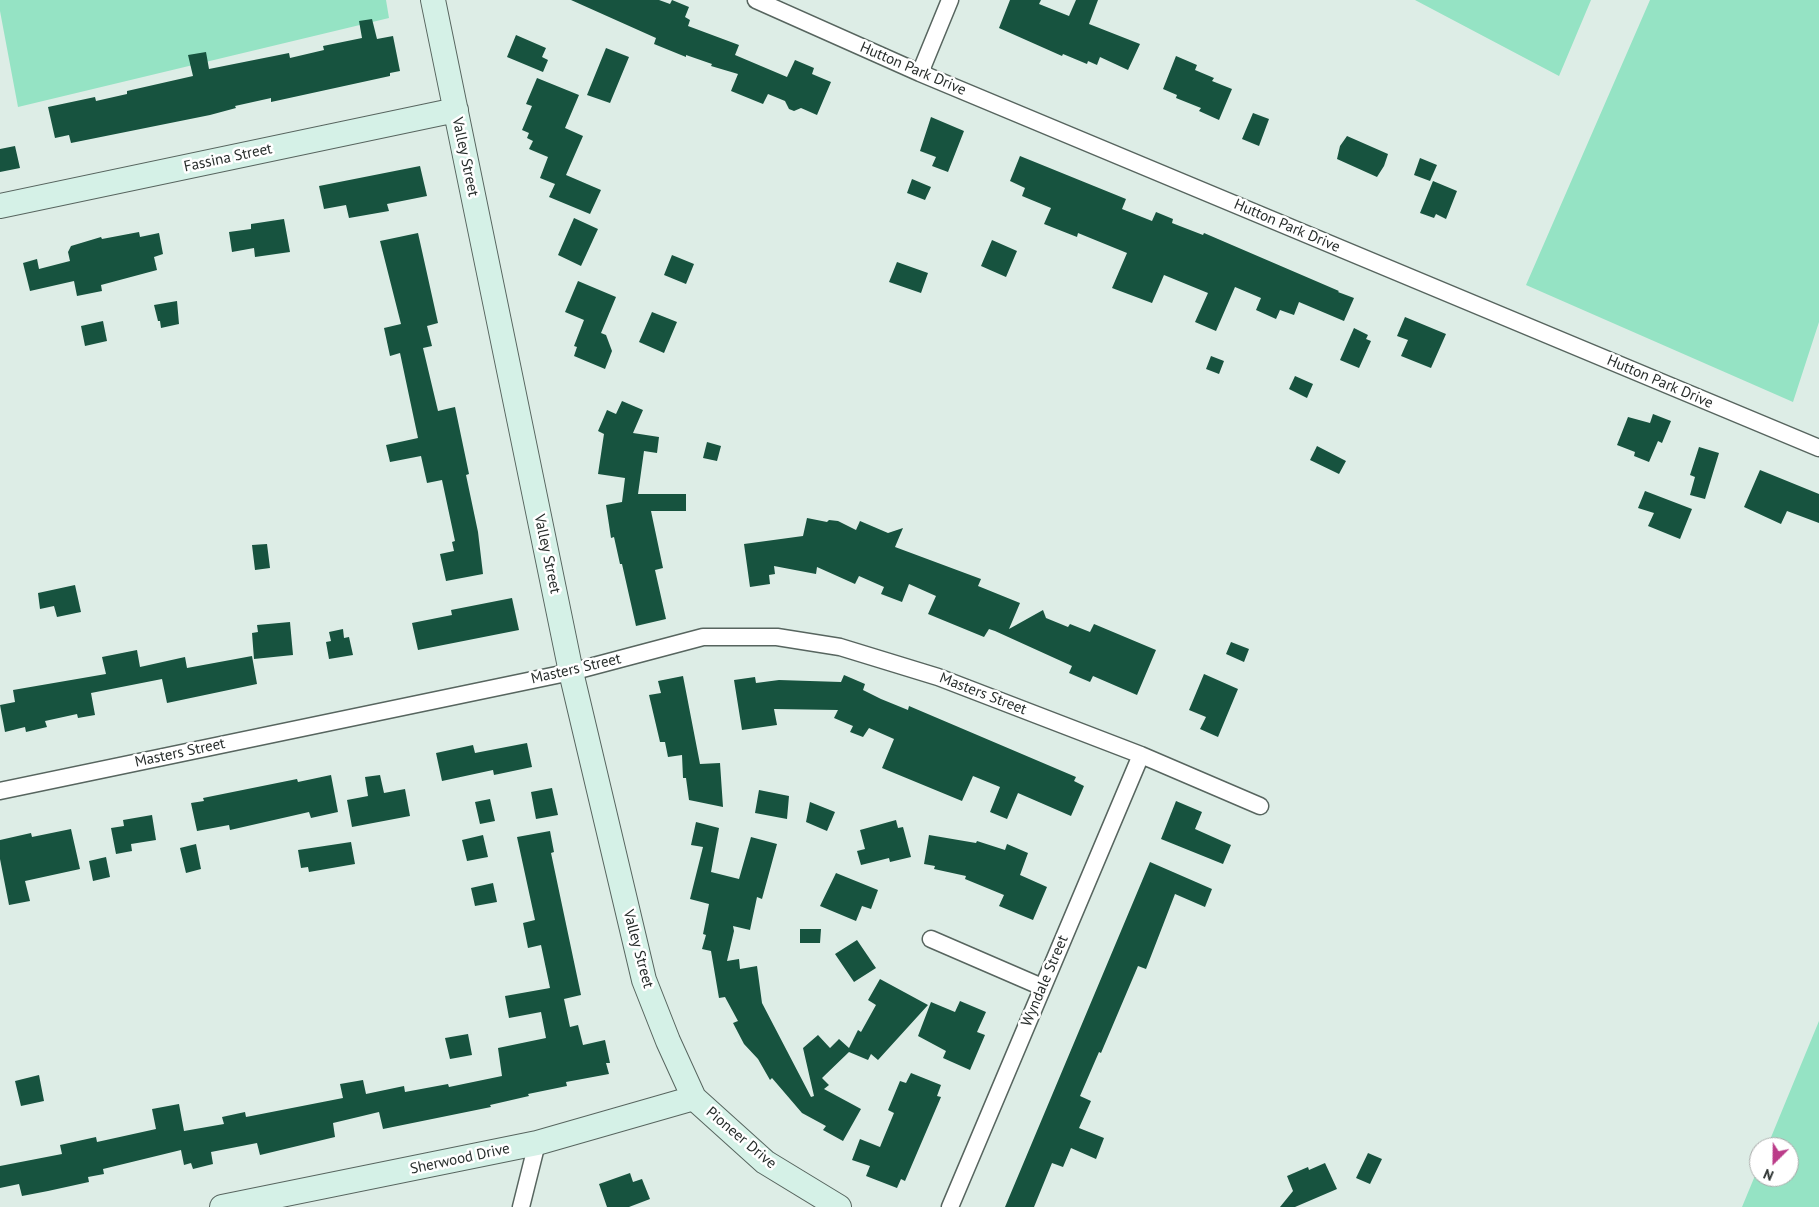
<!DOCTYPE html>
<html>
<head>
<meta charset="utf-8">
<style>
	body { margin:0 }
	#map { position:relative; width:1819px; height:1207px; overflow:hidden; background:#ddede6; font-family:"PT Sans",sans-serif }
	canvas { display:block }
	.north { position:absolute; left:1749px; top:1137px; width:50px; height:50px; box-sizing:border-box; background:#fff; border:1px solid #a9abaa; border-radius:50%; rotate:203deg; font-size:14px; font-weight:700; line-height:20px; text-align:center; color:#272d2b }
	.north::after { content:''; display:block; margin:auto; width:18px; height:22px; background:#bb3c89; clip-path:polygon(50% 0,100% 100%,50% 72%,0 100%) }
</style>
</head>
<body>
<div id="map">
<canvas width="1819" height="1207"></canvas>
<div class="north">N</div>
</div>
<script>
const ctx = document.querySelector('canvas').getContext('2d');
ctx.lineJoin = 'round';
function fillPath(path, color) { ctx.fillStyle = color; ctx.fill(path, 'evenodd'); }
const toPath = rows => new Path2D(rows.map(r => 'M' + r).join(''));
function strokePath(path, color, width, dash) { ctx.strokeStyle = color; ctx.lineWidth = width; ctx.lineCap = dash ? 'butt' : 'round'; ctx.setLineDash(dash || []); ctx.stroke(path); }
function write(font, color, halo, rows, align = 'center') {
  ctx.font = font + ' "PT Sans",sans-serif'; ctx.lineWidth = 5; ctx.setLineDash([]); ctx.textBaseline = 'middle'; ctx.strokeStyle = halo; ctx.fillStyle = color; for (const [text, x, y, turn = 0] of rows) {
    ctx.save(); ctx.translate(x, y); ctx.rotate((+turn || 0) * Math.PI / 180); ctx.textAlign = isNaN(turn) ? turn : align; if (halo) ctx.strokeText(text, 0, 0); ctx.fillText(text, 0, 0); ctx.restore();
  }
}
const green = toPath([
	[0,0,386,0,389,18,18,107,0,11],
	[1415,0,1591,0,1559,76],
	[1650,0,1819,0,1819,322,1793,402,1526,285],
	[1819,1021,1819,1207,1742,1207,1759,1166,1759,1177,1789,1177,1789,1147,1767,1147]
]);
const building = toPath([
	[571,0,659,0,670,4,672,0,689,7,685,17,690,20,688,26,739,45,735,55,787,77,795,60,814,68,812,74,831,82,817,115,801,108,794,111,789,109,785,101,768,94,763,104,731,91,738,74,711,66,712,64,686,55,686,57,654,44,656,38],
	[1010,0,1041,0,1039,4,1069,16,1076,0,1098,0,1089,24,1140,44,1128,70,1100,57,1097,65,1088,61,1087,64,1063,54,1062,56,999,28],
	[372,19,377,39,393,36,400,71,390,73,390,76,271,102,271,98,235,106,236,108,210,115,71,143,69,135,55,138,48,107,95,97,96,101,127,94,127,91,193,76,188,55,206,52,209,69,289,53,290,58,324,50,323,46,362,38,359,21],
	[516,35,546,48,542,57,548,60,543,72,507,57],
	[606,48,629,57,610,103,587,95],
	[1176,56,1197,65,1195,70,1214,78,1212,81,1232,89,1219,120,1199,111,1201,108,1176,98,1177,95,1163,89],
	[537,78,579,95,565,128,583,136,566,175,601,190,590,214,549,197,555,184,540,178,548,157,529,149,533,141,527,138,529,133,522,130,532,106,526,104],
	[1253,113,1269,119,1259,146,1242,139],
	[931,117,964,131,948,172,932,166,936,157,920,151],
	[1347,136,1388,154,1384,166,1377,177,1337,159,1340,146],
	[15,146,20,168,0,172,0,149],
	[1020,156,1126,199,1122,209,1152,221,1156,212,1173,219,1172,223,1203,235,1204,233,1339,291,1338,292,1354,298,1344,321,1299,302,1294,315,1280,310,1276,319,1256,310,1261,298,1235,287,1216,331,1195,322,1208,293,1164,275,1152,303,1112,288,1127,253,1078,233,1077,237,1044,224,1051,208,1022,196,1025,188,1010,181],
	[1420,158,1437,165,1430,181,1414,175],
	[420,166,427,196,387,204,389,211,349,218,346,205,324,209,319,186],
	[912,179,931,187,925,200,907,193],
	[1433,181,1457,191,1446,219,1436,214,1434,218,1420,213],
	[574,218,598,229,581,266,558,255],
	[284,219,290,252,255,257,254,248,232,252,229,232,251,229,251,224],
	[139,232,140,237,159,233,163,254,154,257,157,270,101,285,102,291,77,296,74,281,30,291,23,263,37,259,39,269,70,261,68,252,71,246,101,237,102,239],
	[418,233,438,323,427,326,432,346,423,348,438,411,455,407,469,474,466,475,478,532,483,574,446,581,440,554,454,551,452,542,455,541,442,480,427,483,421,456,390,462,386,445,418,438,400,353,390,356,384,328,401,324,380,241],
	[992,240,1017,251,1006,277,981,266],
	[672,255,694,264,686,284,664,275],
	[897,262,928,273,921,293,889,282],
	[578,281,616,297,601,333,606,335,612,351,605,369,574,356,577,347,574,346,584,320,565,312],
	[177,301,179,324,161,328,160,321,158,321,154,305],
	[652,312,677,322,664,353,639,342],
	[1405,317,1446,334,1431,368,1401,356,1408,340,1397,336],
	[103,321,107,341,85,346,81,326],
	[1354,328,1368,335,1366,339,1371,341,1359,368,1340,360],
	[1211,356,1224,361,1219,374,1206,369],
	[1295,376,1313,384,1307,398,1289,389],
	[622,401,643,410,633,433,659,437,657,453,644,451,638,494,686,494,686,511,651,511,663,568,655,570,666,619,636,626,622,564,620,564,614,537,611,538,606,505,622,502,625,478,598,474,604,434,598,431,607,410,616,414],
	[1653,414,1671,421,1662,443,1658,441,1649,462,1634,456,1635,452,1617,445,1628,417,1650,423],
	[707,442,721,446,717,461,703,458],
	[1317,446,1346,461,1339,474,1310,460],
	[1699,447,1719,453,1705,499,1690,495,1695,477,1690,475],
	[1760,470,1819,494,1819,523,1787,511,1781,524,1744,507],
	[1645,491,1692,509,1680,539,1648,526,1654,513,1638,508],
	[807,518,827,522,829,520,838,521,856,530,860,521,888,533,903,528,895,547,981,579,978,586,1020,603,1009,629,1043,610,1046,618,1068,627,1070,624,1090,632,1094,624,1156,650,1137,695,1093,676,1090,682,1069,673,1072,666,995,631,989,629,984,637,928,614,936,596,909,584,902,602,881,594,884,587,859,576,855,584,817,567,816,574,774,566,775,574,769,575,770,584,750,587,744,544,803,536],
	[267,544,270,568,255,570,252,545],
	[75,585,81,612,57,617,54,606,40,609,38,593],
	[512,598,519,630,418,650,412,623,452,615,451,610],
	[290,622,293,655,254,659,252,633,258,632,257,625],
	[343,629,344,638,349,637,353,655,329,659,326,642,331,641,329,632],
	[1231,642,1249,649,1244,662,1226,654],
	[137,650,140,667,185,657,187,668,252,656,257,684,167,703,162,679,91,693,95,715,78,718,77,714,45,721,47,727,26,732,25,727,5,732,0,705,15,702,13,690,106,674,102,657],
	[1204,674,1238,689,1218,737,1200,729,1206,717,1189,710],
	[844,675,865,684,863,690,881,699,908,710,909,706,1076,777,1074,781,1084,786,1071,816,1018,793,1007,819,990,812,1000,787,973,776,962,801,882,768,894,739,869,728,863,737,850,732,853,726,834,718,838,710,774,709,777,725,742,730,734,680,755,677,756,683,779,680,841,682],
	[683,676,700,764,720,763,723,807,689,800,686,778,683,778,682,755,668,757,665,742,660,742,649,695,661,693,658,681],
	[527,743,532,767,494,775,493,770,442,781,436,753,473,745,475,753],
	[331,775,338,812,311,818,309,812,230,830,229,825,197,831,191,803,204,801,203,798,297,779,298,782],
	[380,775,384,793,405,789,410,816,352,827,347,800,368,796,365,777],
	[552,788,558,815,536,819,531,792],
	[759,790,789,796,787,819,755,813],
	[490,799,495,821,480,824,475,802],
	[1176,801,1202,812,1195,829,1231,845,1223,864,1161,839],
	[810,802,835,812,827,831,806,822],
	[152,815,156,840,131,844,132,851,116,854,111,828,124,826,123,820],
	[896,820,898,828,903,827,911,857,890,862,889,858,861,865,857,851,865,849,860,830],
	[696,822,719,828,711,872,739,879,751,837,777,844,762,899,757,897,750,930,733,926,734,931,727,961,739,959,740,969,757,966,762,1003,811,1097,814,1096,803,1048,818,1035,830,1048,839,1039,849,1048,858,1030,861,1032,876,1005,868,1000,880,979,928,1005,878,1060,871,1054,868,1060,849,1052,822,1078,829,1085,824,1089,861,1109,843,1141,823,1130,826,1126,802,1113,772,1078,770,1080,758,1059,744,1044,733,1023,738,1021,725,997,719,998,711,951,702,949,706,935,703,934,709,904,690,899,703,847,691,845],
	[71,829,80,869,25,881,30,901,9,905,0,859,0,840,31,833,32,837],
	[550,831,554,852,551,853,581,995,564,999,570,1027,578,1025,583,1045,605,1040,610,1063,606,1063,609,1074,566,1082,567,1086,528,1094,529,1096,490,1105,491,1107,383,1129,379,1112,333,1123,335,1137,260,1155,257,1143,211,1152,213,1164,193,1169,191,1163,184,1165,181,1150,103,1169,104,1174,88,1177,89,1182,48,1191,22,1196,19,1184,0,1188,0,1166,62,1154,60,1145,96,1137,97,1142,156,1129,152,1109,179,1104,184,1131,224,1124,222,1117,245,1112,246,1117,343,1098,340,1084,363,1080,366,1094,404,1086,405,1092,448,1084,449,1087,502,1076,498,1048,546,1038,541,1012,509,1018,505,996,550,988,541,945,528,948,523,923,535,920,517,837],
	[483,835,488,857,467,861,462,840],
	[929,835,976,843,977,841,1005,850,1007,844,1028,853,1020,875,1047,887,1033,920,999,906,1004,895,965,879,966,876,934,869,935,866,924,864],
	[351,842,355,864,309,872,308,867,301,868,298,850],
	[196,844,201,869,186,873,180,848],
	[106,857,110,877,93,881,89,861],
	[1150,862,1212,889,1205,907,1175,894,1146,969,1138,966,1101,1053,1099,1052,1080,1096,1091,1101,1079,1128,1104,1138,1096,1159,1071,1148,1063,1167,1052,1163,1034,1207,1005,1207],
	[836,873,878,890,871,909,862,906,856,921,820,906],
	[493,883,497,902,475,906,471,888],
	[800,929,821,929,820,943,800,943],
	[857,940,876,968,854,982,835,954],
	[960,1001,986,1012,977,1032,985,1035,970,1070,943,1058,946,1051,918,1036,931,1002,955,1012],
	[468,1034,472,1055,450,1059,445,1038],
	[911,1073,941,1085,937,1096,941,1097,905,1181,901,1179,897,1188,866,1176,870,1166,852,1160,860,1139,880,1147,894,1113,888,1110,900,1081,906,1083],
	[39,1075,44,1101,21,1106,15,1081],
	[1368,1153,1382,1159,1370,1184,1356,1178],
	[1325,1163,1337,1189,1295,1207,1280,1207,1293,1191,1287,1176,1308,1167,1309,1170],
	[630,1173,633,1182,642,1179,650,1199,629,1207,607,1207,599,1184]
]);
const street = toPath([
	[756,0,920,73,1819,448],
	[920,73,950,0],
	[0,791,571,672,703,637,777,637,840,647,938,677,1141,755,1260,806],
	[931,939,1042,987],
	[521,1207,537,1143],
	[950,1207,1141,755]
]);
const secondary = toPath([
	[433,0,571,672,644,980,668,1041,694,1098,765,1162,839,1207],
	[0,206,456,110],
	[222,1207,537,1143,694,1098]
]);
const streetNames = [
	["Hutton Park Drive",913,69,23],
	["Valley Street",465,157,78],
	["Fassina Street",228,158,-12],
	["Hutton Park Drive",1287,226,23],
	["Hutton Park Drive",1660,382,23],
	["Valley Street",547,554,78],
	["Masters Street",576,669,-13],
	["Masters Street",983,694,21],
	["Masters Street",180,753,-12],
	["Valley Street",638,949,75],
	["Wyndale Street",1045,981,-67],
	["Pioneer Drive",741,1138,40],
	["Sherwood Drive",460,1159,-12]
];
fillPath(green, '#95e3c4');
fillPath(building, '#17533f');
strokePath(street, '#57655f', 19);
strokePath(secondary, '#57655f', 26);
strokePath(street, '#fff', 16);
strokePath(secondary, '#d5f1e7', 24);
write('15px', '#272d2b', '#fff', streetNames);
</script>
</body>
</html>
